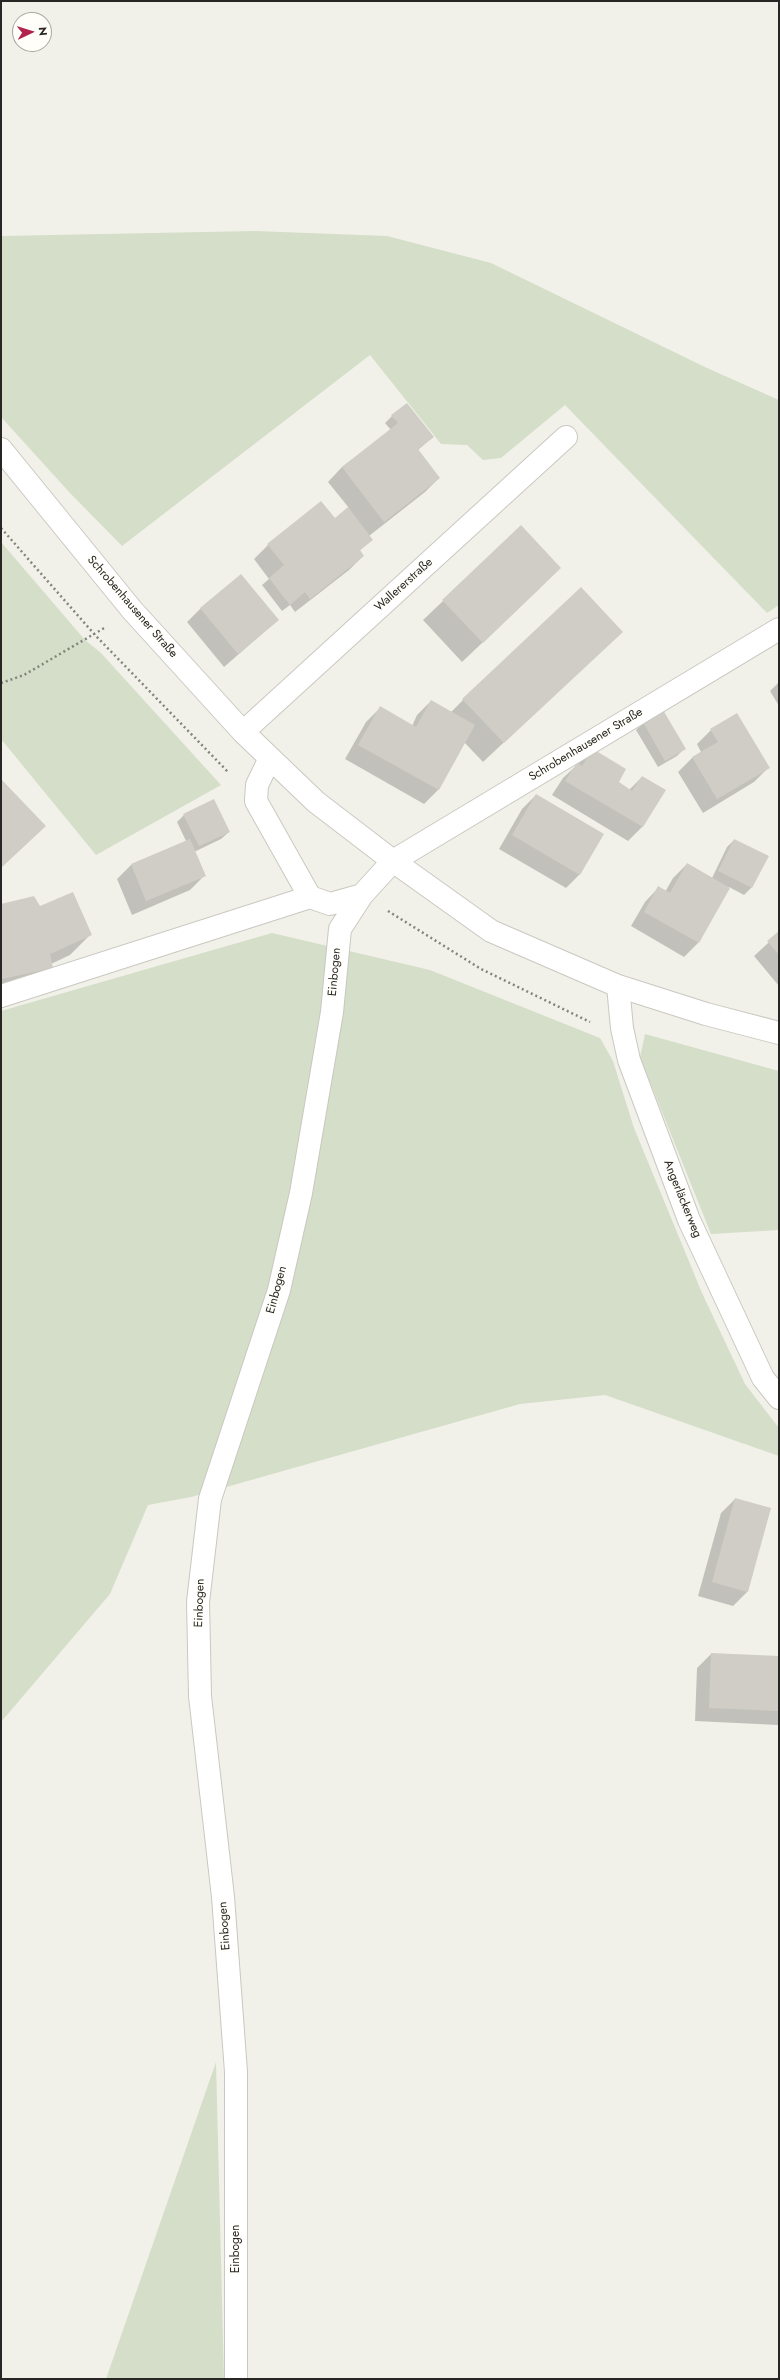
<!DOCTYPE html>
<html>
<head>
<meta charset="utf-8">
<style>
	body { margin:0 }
	#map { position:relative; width:780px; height:2380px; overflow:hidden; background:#f2f1e9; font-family:Jost,sans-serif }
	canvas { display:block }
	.frame { position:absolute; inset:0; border:2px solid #272624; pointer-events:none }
	.north { position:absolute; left:12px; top:12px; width:40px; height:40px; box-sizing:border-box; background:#fffef8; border:1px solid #a9a8a3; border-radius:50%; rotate:86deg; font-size:11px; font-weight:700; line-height:16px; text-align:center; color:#272624 }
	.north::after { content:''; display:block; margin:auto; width:14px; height:18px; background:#b3224e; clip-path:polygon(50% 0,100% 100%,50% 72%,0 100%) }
</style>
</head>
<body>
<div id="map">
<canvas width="780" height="2380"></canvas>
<div class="frame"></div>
<div class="north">N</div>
</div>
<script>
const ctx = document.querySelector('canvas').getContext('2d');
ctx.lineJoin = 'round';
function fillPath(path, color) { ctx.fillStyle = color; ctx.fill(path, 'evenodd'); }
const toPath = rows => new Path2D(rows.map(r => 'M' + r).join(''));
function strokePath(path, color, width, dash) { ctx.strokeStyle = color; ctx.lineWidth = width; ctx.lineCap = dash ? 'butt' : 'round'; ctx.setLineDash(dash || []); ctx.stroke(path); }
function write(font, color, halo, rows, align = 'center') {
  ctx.font = font + ' Jost,sans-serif'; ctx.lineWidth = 3; ctx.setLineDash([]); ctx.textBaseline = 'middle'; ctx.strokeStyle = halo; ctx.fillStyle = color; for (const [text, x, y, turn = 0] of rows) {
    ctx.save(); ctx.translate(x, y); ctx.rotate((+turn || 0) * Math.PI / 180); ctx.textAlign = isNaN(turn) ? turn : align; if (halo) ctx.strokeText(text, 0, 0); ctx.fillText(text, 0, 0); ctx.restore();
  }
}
const green = toPath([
	[255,231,387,236,491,263,707,368,779,400,779,605,767,613,565,405,501,458,483,460,467,445,441,444,370,355,122,546,70,493,1,417,1,236],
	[1,542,85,640,101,653,221,785,96,855,1,739],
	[272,933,430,970,600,1038,613,1061,634,1128,702,1293,745,1384,779,1428,779,1456,605,1395,520,1404,191,1497,148,1505,110,1594,1,1722,1,1011],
	[645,1034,779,1071,779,1230,711,1234,640,1057],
	[216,2062,224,2379,106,2379]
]);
const shadow = toPath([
	[392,416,433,437,418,450,439,478,425,492,369,536,372,540,359,551,363,556,349,570,295,612,290,605,282,611,262,585,269,579,254,559,268,545,321,502,334,519,349,508,328,482,342,467,391,430,385,423],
	[540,588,462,662,423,620,443,601],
	[201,608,278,620,224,667,187,622],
	[601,651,483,762,464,742,438,790,424,804,345,759,366,722,380,708,412,726,417,715,431,701,451,712,463,700],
	[779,682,779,706,770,691],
	[643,723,684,749,677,756,658,767,636,730],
	[711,730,768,768,754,782,703,813,678,772,692,758,701,752,697,744],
	[593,750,617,783,629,790,642,777,664,790,642,827,628,841,552,795,563,778],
	[536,795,580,874,566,888,499,849,522,809],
	[184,815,229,832,221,839,194,852,204,876,190,890,132,915,117,879,131,865,186,841,177,822],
	[734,840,767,857,751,888,744,895,729,887,698,943,684,957,631,926,645,902,659,887,665,892,673,878,687,864,712,878,727,847],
	[34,897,40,908,90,935,70,955,51,964,52,968,32,988,1,994,1,905],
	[779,933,779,986,754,956],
	[735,1499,770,1509,747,1592,733,1606,698,1596,721,1513],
	[711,1654,779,1657,778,1725,695,1721,697,1668]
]);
const building = toPath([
	[407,403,434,437,418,449,440,478,384,522,342,467,398,423,391,415],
	[321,501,335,518,348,507,373,540,360,550,364,556,310,599,305,592,290,605,269,578,284,565,267,544],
	[521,525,561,568,483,643,442,600],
	[241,574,279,620,238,654,200,608],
	[581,587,623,632,504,743,462,699],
	[431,700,475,725,439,790,358,745,380,706,416,727],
	[663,710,686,749,665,761,643,722],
	[737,713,770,768,717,799,692,757,718,742,710,729],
	[593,749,626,769,619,782,632,791,642,776,666,790,643,827,565,781,577,763,582,766],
	[1,779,46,826,1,868],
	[536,794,604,834,580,875,512,835],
	[214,799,230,832,199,846,183,814],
	[190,839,206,876,146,901,131,864],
	[734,839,769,856,752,888,718,871],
	[687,863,730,888,699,943,644,912,658,886,670,893],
	[73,892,92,935,50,954,53,968,2,979,1,904,34,896,40,906],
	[779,931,779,955,767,941],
	[735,1498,771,1508,748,1592,712,1582],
	[711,1653,779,1656,779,1711,709,1708]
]);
const path = toPath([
	[1,528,95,635,229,773],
	[1,683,24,675,106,627],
	[388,911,481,969,590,1022]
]);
const minor = toPath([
	[1,449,132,610,243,732,316,802,393,861,491,931,618,986,706,1014,779,1033],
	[243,732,566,437],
	[270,758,257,785,256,801,310,897,330,904,362,895],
	[618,986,622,1028,629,1060,689,1220,763,1378,779,1398],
	[1,996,310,897],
	[236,2379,236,2072,223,1897,200,1696,198,1602,210,1499,279,1290,301,1193,332,1012,340,929,362,895,393,861,779,629]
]);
const streetNames = [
	["Wallererstraße",404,585,-42],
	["Schrobenhausener Straße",132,607,49],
	["Schrobenhausener Straße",586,745,-31],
	["Einbogen",335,972,-85],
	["Angerläckerweg",682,1199,68],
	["Einbogen",277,1290,-75],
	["Einbogen",200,1603,-88],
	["Einbogen",225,1926,-94],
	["Einbogen",236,2249,-90]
];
fillPath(green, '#d4dec8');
fillPath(shadow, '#0003');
fillPath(building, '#cfcdc6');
strokePath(minor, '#c9c8c1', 24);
strokePath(path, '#84837e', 2.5, [2, 3]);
strokePath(minor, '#fff', 22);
write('12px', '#272624', '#fffef8', streetNames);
</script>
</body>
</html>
